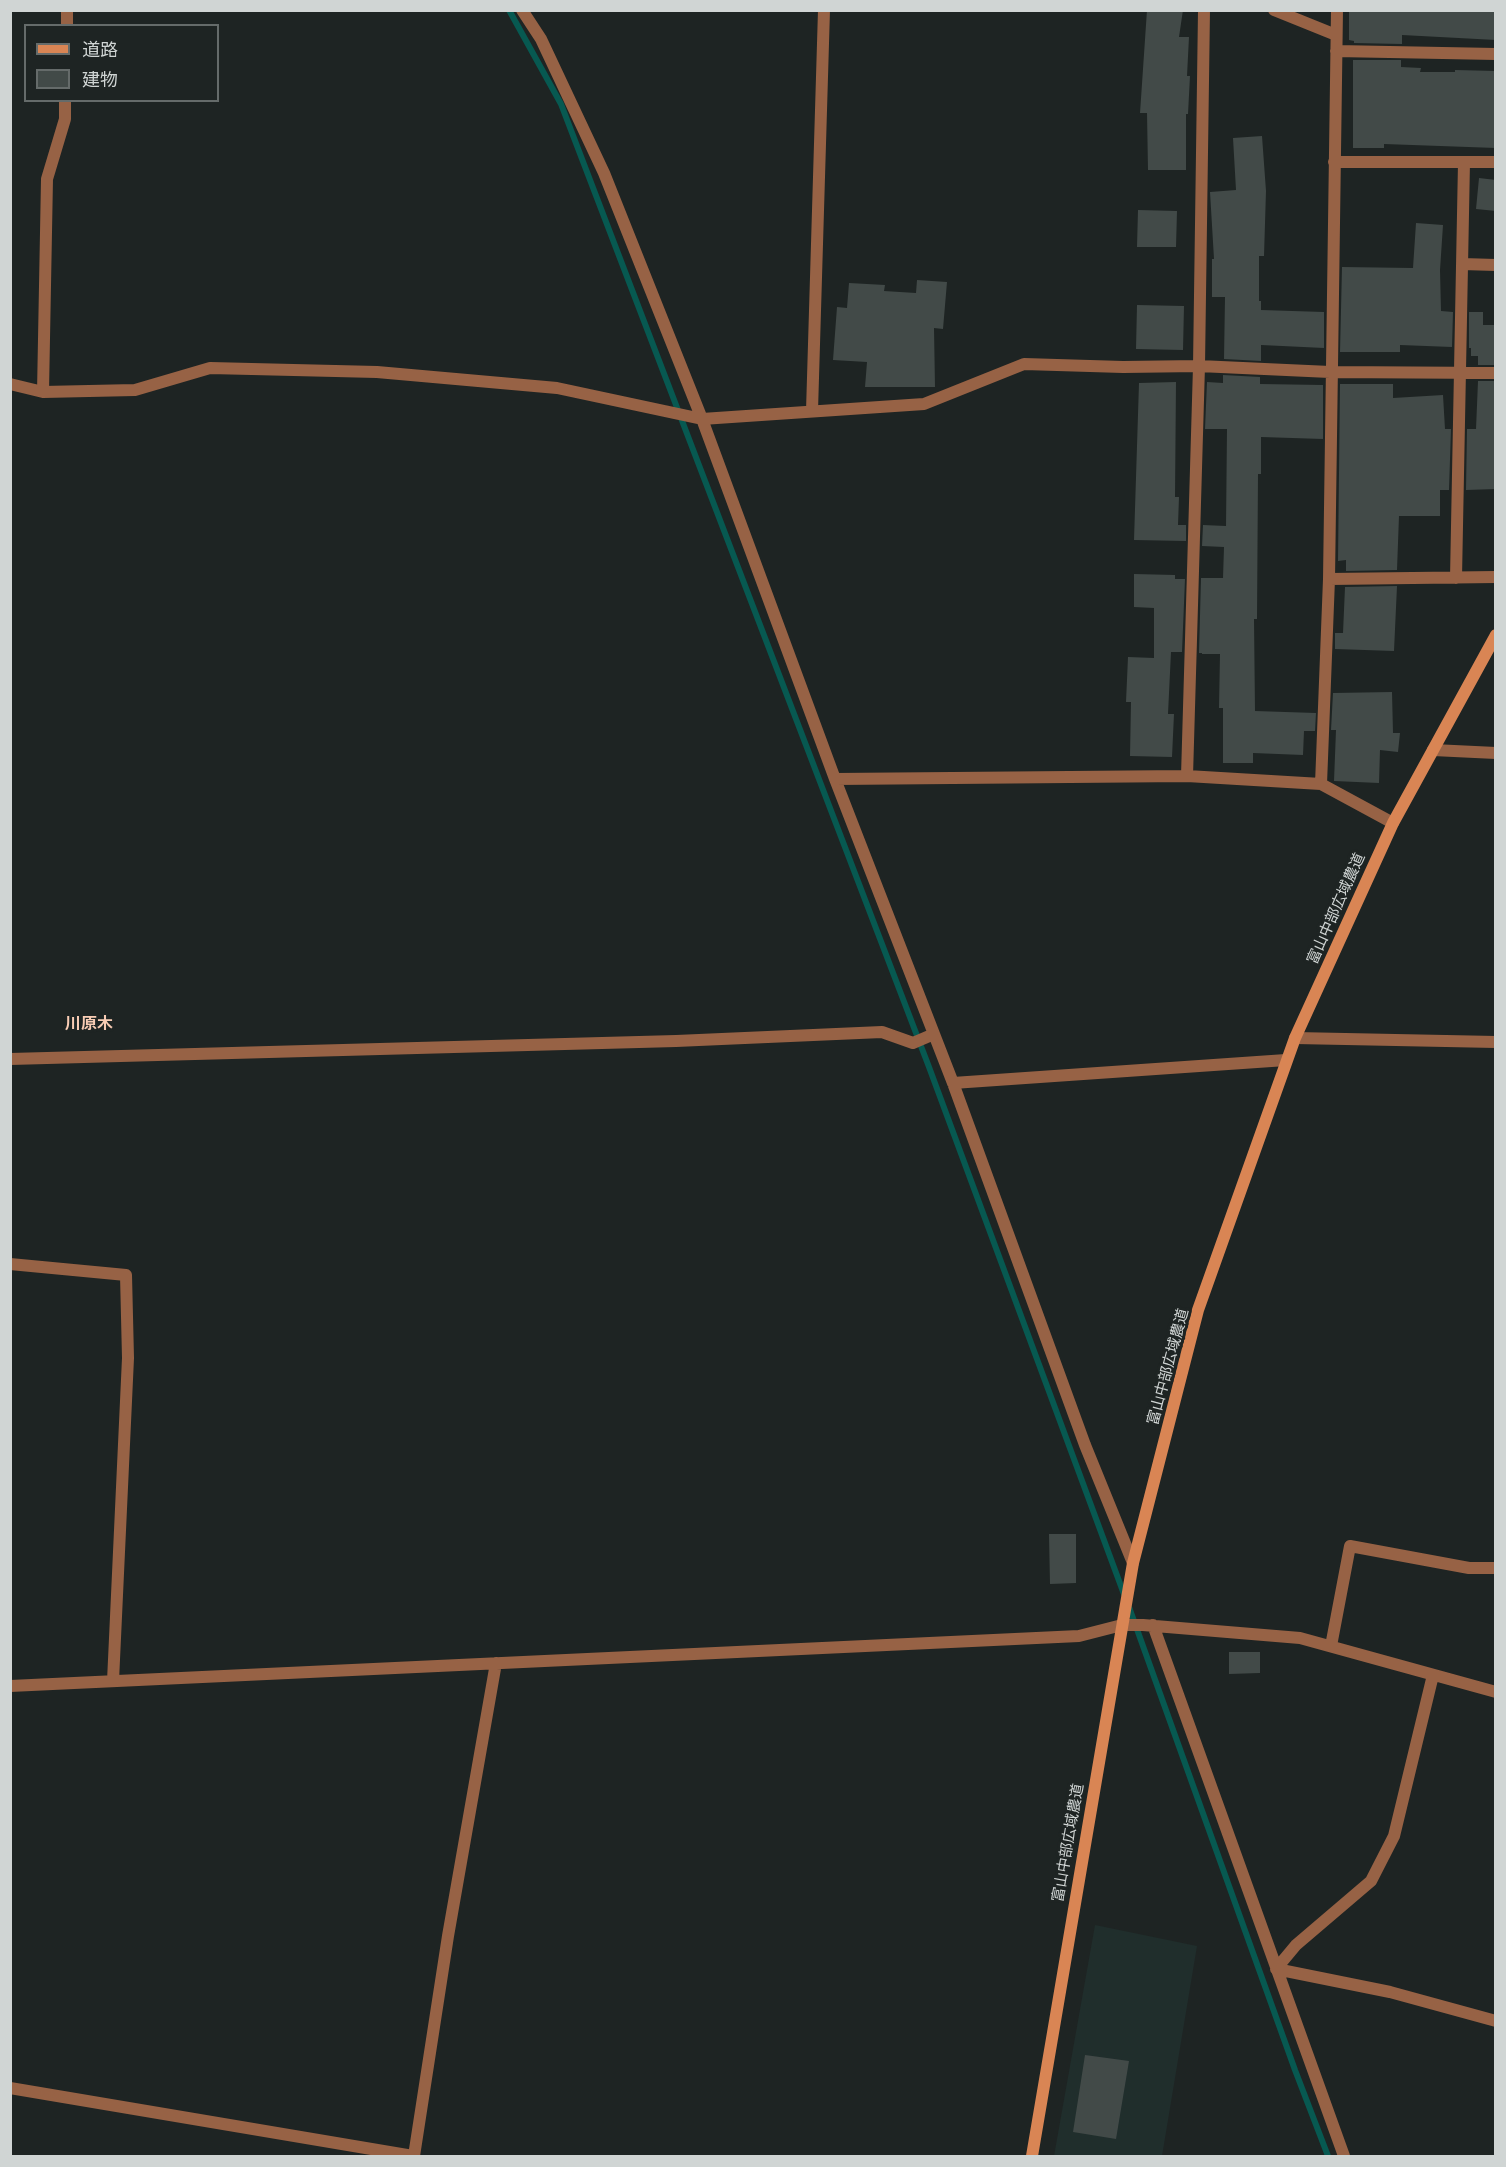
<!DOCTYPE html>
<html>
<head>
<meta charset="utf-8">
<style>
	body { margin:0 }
	#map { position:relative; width:1506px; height:2167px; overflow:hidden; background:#1e2423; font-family:Poppins,"Noto Sans JP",sans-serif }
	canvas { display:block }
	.frame { position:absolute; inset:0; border:12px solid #d0d5d4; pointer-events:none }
	.legend { position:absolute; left:24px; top:24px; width:195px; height:78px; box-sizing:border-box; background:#1e2423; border:2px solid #656b6a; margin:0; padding:8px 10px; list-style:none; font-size:18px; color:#d0d5d4 }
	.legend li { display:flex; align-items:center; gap:12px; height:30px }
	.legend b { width:30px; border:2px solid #656b6a }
</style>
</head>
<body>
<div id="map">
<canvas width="1506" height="2167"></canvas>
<div class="frame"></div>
<ul class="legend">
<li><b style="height:8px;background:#d98554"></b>道路</li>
<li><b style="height:16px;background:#424a48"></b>建物</li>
</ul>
</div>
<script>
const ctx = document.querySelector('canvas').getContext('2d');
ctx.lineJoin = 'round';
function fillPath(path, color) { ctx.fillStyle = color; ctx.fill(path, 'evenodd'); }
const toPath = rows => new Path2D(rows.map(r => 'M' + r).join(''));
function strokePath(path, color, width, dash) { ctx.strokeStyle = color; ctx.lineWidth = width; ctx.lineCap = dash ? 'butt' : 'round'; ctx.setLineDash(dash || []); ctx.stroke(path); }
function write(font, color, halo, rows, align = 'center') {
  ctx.font = font + ' Poppins,"Noto Sans JP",sans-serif'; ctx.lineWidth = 6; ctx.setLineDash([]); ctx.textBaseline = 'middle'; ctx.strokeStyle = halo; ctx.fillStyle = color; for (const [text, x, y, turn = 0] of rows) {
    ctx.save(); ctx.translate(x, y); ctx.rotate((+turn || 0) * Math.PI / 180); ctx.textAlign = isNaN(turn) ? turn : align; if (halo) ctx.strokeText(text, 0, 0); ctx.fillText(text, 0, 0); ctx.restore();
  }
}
const built = toPath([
	[1095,1925,1197,1946,1162,2156,1054,2156]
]);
const stream = toPath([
	[509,10,561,104,929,1067,1125,1597],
	[1129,1607,1295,2070,1328,2156]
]);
const building = toPath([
	[1147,10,1183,10,1179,37,1189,37,1187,76,1190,76,1188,114,1186,114,1186,170,1148,170,1147,113,1140,113],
	[1349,10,1496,10,1496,40,1402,35,1402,44,1354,43,1354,41,1349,40],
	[1353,60,1401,60,1401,67,1421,68,1420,72,1455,72,1455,70,1496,71,1496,148,1384,144,1384,148,1353,148],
	[1262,136,1266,191,1264,256,1259,256,1259,301,1261,301,1261,310,1324,312,1324,348,1261,345,1261,361,1224,359,1225,297,1212,297,1212,259,1214,259,1210,192,1236,190,1233,138],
	[1479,178,1496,180,1496,211,1476,209],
	[1138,210,1177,211,1176,247,1137,247],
	[1416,223,1443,225,1440,270,1441,311,1453,312,1452,347,1400,345,1400,352,1340,352,1342,267,1413,268],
	[917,280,947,282,943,329,934,328,935,387,865,387,867,362,833,360,837,307,847,308,849,283,885,285,884,291,916,293],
	[1137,305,1184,306,1183,350,1136,349],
	[1469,312,1483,312,1483,325,1496,325,1496,365,1478,365,1478,356,1471,356,1471,348,1469,348],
	[1223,375,1260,377,1260,384,1323,385,1323,439,1261,437,1261,474,1258,474,1257,619,1254,619,1255,711,1316,713,1315,731,1304,731,1303,755,1253,753,1253,763,1223,763,1223,708,1219,708,1220,654,1202,654,1202,653,1199,653,1201,578,1223,578,1224,547,1202,546,1203,525,1226,526,1227,429,1205,429,1207,382,1223,383],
	[1478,381,1496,381,1496,489,1466,490,1467,429,1476,429],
	[1176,382,1175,497,1179,497,1178,525,1186,525,1186,541,1134,540,1139,383],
	[1340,384,1393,384,1393,398,1443,395,1445,429,1451,429,1449,490,1440,490,1440,516,1399,516,1397,570,1346,571,1346,560,1338,561],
	[1134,574,1175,575,1175,579,1185,579,1182,652,1171,652,1168,714,1174,714,1172,757,1130,756,1131,702,1126,702,1128,657,1154,658,1154,608,1134,607],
	[1397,586,1394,651,1335,649,1335,633,1343,633,1345,587],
	[1392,692,1393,733,1400,733,1398,752,1380,750,1379,783,1334,781,1336,730,1331,730,1333,693],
	[1049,1534,1076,1534,1076,1583,1050,1584],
	[1229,1652,1260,1652,1260,1673,1229,1674],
	[1085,2055,1129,2061,1116,2139,1073,2132]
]);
const street = toPath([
	[522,10,541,39,604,173,702,419,835,779,953,1083,1085,1445,1133,1563],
	[1204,10,1199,366,1187,776,1321,784],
	[1274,10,1336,35],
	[1337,10,1329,579,1321,784,1393,823],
	[67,26,67,10],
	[1336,51,1496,54],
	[1334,162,1496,162],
	[1462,264,1496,265],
	[10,384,43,392,135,390,210,368,377,372,557,388,702,419,924,404,1024,364,1123,367,1199,366,1330,372,1496,373],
	[43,392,47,179,65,119,65,100],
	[812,411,824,10],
	[1456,578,1464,162],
	[1329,579,1496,577],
	[1433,750,1496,753],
	[835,779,1187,776],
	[1295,1038,1496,1042],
	[10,1059,676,1041,882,1032,913,1043,934,1034],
	[953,1083,1286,1060],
	[10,1264,126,1275,128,1358,113,1681],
	[1153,1625,1344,2156],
	[1331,1646,1350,1546,1469,1568,1496,1568],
	[1433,1675,1394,1836,1371,1881,1296,1945,1276,1969,1390,1992,1496,2021],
	[10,1686,1079,1636,1122,1625,1143,1625,1300,1638,1496,1692],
	[10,2088,413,2156],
	[414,2156,448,1936,496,1663]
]);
const secondary = toPath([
	[1032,2156,1133,1563,1198,1310,1295,1038,1393,823,1496,635]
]);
const streetNames = [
	["富山中部広域農道",1337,909,-66],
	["富山中部広域農道",1169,1367,-75],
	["富山中部広域農道",1069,1843,-80]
];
const neighbourhoodNames = [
	["川原木",89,1025]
];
fillPath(built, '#202e2c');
strokePath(stream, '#075951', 6);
fillPath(building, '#424a48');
strokePath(street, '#976245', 12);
strokePath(secondary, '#d98554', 12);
write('15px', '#d0d5d4', '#1e2423', streetNames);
write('bold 16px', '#f8ccb4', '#1e2423', neighbourhoodNames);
</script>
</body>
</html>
